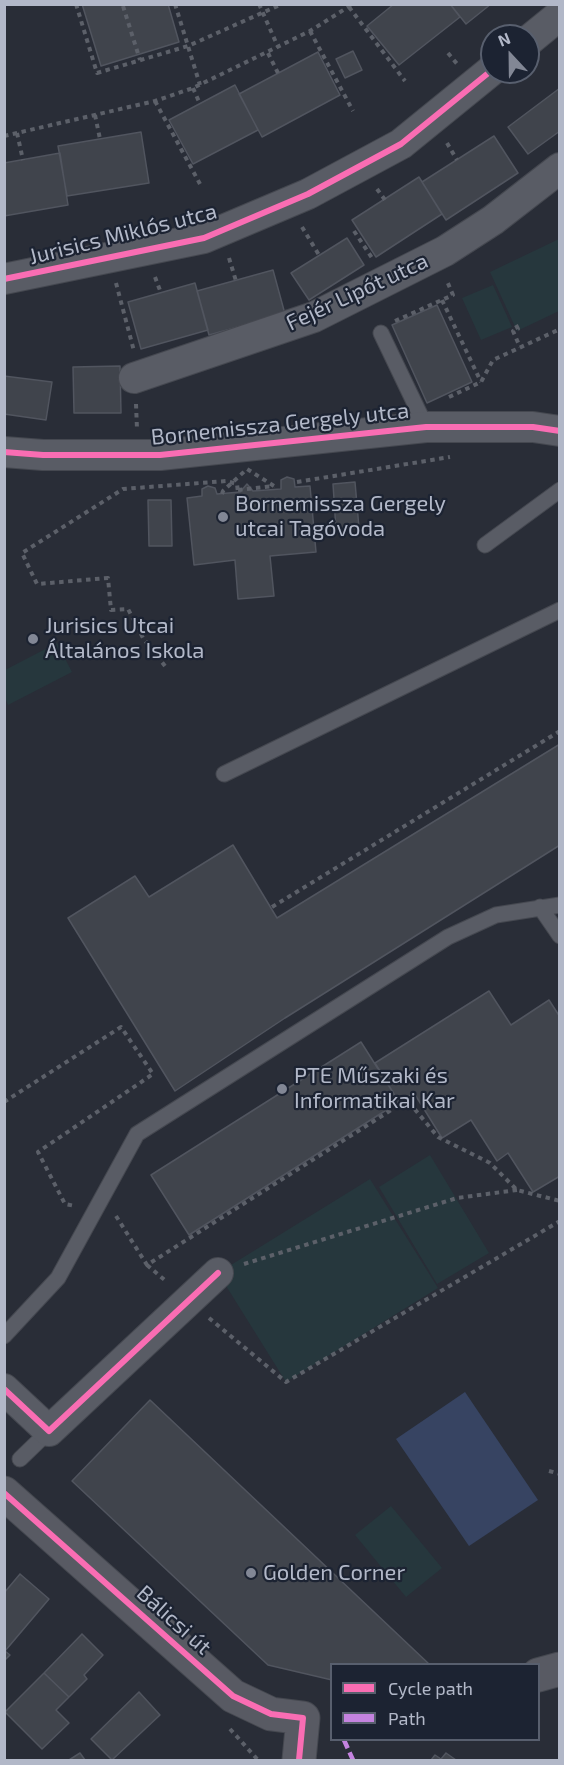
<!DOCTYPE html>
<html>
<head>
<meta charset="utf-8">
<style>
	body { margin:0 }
	#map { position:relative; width:564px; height:1765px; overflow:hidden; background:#292d37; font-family:"Exo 2",sans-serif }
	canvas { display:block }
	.frame { position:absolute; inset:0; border:6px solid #b2b8c8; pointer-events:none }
	.legend { position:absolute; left:330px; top:1663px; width:210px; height:78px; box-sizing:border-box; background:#1c2332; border:2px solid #585f6e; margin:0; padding:8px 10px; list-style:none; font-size:18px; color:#b2b8c8 }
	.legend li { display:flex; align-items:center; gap:12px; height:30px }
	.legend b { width:30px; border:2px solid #585f6e }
	.north { position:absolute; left:480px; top:24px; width:60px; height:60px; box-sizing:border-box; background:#1c2332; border:2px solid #585f6e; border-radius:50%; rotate:338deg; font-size:16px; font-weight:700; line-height:24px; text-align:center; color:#b2b8c8 }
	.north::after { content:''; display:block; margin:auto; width:21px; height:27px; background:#828795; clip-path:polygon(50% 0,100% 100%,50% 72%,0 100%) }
</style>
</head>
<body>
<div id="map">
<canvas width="564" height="1765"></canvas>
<div class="frame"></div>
<ul class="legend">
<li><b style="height:8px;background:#f96db3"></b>Cycle path</li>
<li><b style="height:8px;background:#c483df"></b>Path</li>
</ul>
<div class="north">N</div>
</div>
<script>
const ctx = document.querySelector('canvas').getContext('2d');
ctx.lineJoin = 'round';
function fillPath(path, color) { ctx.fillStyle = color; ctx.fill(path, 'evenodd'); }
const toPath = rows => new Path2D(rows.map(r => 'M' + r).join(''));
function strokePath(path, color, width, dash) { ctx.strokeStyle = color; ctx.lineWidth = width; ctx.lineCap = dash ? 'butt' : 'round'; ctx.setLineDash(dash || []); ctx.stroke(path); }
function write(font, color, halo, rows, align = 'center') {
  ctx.font = font + ' "Exo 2",sans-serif'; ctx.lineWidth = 4.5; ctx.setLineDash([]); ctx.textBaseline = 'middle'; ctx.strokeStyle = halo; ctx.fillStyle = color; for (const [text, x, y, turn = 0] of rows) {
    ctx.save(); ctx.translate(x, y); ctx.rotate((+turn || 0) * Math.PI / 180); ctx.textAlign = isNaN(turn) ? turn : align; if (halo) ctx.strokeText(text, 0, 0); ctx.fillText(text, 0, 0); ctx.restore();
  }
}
const green = toPath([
	[559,239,559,311,517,331,490,272],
	[493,285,512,327,481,340,462,298],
	[57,643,72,672,8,705,5,698,5,670],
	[430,1155,489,1253,437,1284,379,1187],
	[370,1179,438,1288,286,1382,218,1273],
	[391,1506,442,1568,406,1597,355,1535]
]);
const water = toPath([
	[465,1392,538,1500,469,1546,396,1439]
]);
const building = toPath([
	[82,4,168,4,179,42,101,66,82,4],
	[394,4,450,4,460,17,399,65,367,26,394,4],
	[450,4,491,4,466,24,450,4],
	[353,51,362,70,345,78,336,59,353,51],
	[318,52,340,95,262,137,239,94,318,52],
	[235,85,258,130,193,164,169,120,235,85],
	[560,88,560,131,528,154,508,127,560,88],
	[141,132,149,183,67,196,58,146,141,132],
	[494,136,518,173,446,220,422,182,494,136],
	[60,153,68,205,4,216,4,163,60,153],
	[419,177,442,214,376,257,352,220,419,177],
	[347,238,364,265,309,300,291,273,347,238],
	[273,270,285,314,209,335,197,291,273,270],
	[195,283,208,330,141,349,128,302,195,283],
	[437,305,472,382,427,403,392,325,437,305],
	[120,366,121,413,74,413,73,367,120,366],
	[4,376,52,382,46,420,4,414,4,376],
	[287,477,294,479,295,487,310,486,316,552,270,556,274,596,238,599,235,560,194,565,187,498,202,496,202,489,208,486,215,488,217,494,240,492,247,484,253,491,281,489,281,480,287,477],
	[355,482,359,528,336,530,333,484,355,482],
	[148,500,171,500,172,546,149,546,148,500],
	[560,744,560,845,285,1018,175,1091,68,918,135,876,149,897,233,845,277,918,560,744],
	[489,991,511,1025,549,1000,560,1017,560,1176,533,1192,508,1153,497,1161,471,1120,442,1138,414,1093,399,1102,375,1063,489,991],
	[361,1042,399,1102,189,1235,151,1175,361,1042],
	[150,1400,429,1664,332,1664,332,1680,268,1665,72,1481,150,1400],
	[20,1574,49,1599,5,1651,10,1655,4,1661,4,1593,20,1574],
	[82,1634,103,1655,84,1675,87,1679,69,1697,44,1673,82,1634],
	[44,1673,69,1697,56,1710,69,1723,42,1749,5,1712,44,1673],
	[139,1692,160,1715,112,1760,91,1739,139,1692],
	[80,1753,85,1760,69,1760,80,1753],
	[446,1753,456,1760,431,1760,435,1755,441,1759,446,1753]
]);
const path = toPath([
	[76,4,97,73,188,46,282,4],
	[175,4,200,85],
	[259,4,278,47],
	[123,6,140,60],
	[349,7,405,81],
	[310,31,353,111],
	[268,53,278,73],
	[448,53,458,65],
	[193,88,200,104],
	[155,101,200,184],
	[95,115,100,139],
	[17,133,23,160],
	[4,136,155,101,193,88,310,31,353,4],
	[447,143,457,160],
	[377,189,385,200],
	[302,227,319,255],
	[354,231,372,258],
	[229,258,236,281],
	[155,277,161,293],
	[116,283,134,351],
	[442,300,481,382],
	[395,321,453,295,447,281],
	[516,325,518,329,513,331,520,347],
	[449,397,481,382,493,360,560,329],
	[136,404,137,429],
	[297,482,450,457],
	[238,490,274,486],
	[165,666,143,638,128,609,111,610,108,578,37,584,22,553,123,489,226,481,237,484,238,493],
	[272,907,560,731],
	[4,1102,121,1027,153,1074,38,1152,65,1204,75,1206],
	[116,1216,147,1265,407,1100,438,1137,490,1163,517,1190,560,1201],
	[244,1264,457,1198,517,1190],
	[147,1265,167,1282],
	[209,1318,286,1382,560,1221],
	[549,1471,560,1474],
	[230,1729,258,1760]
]);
const lane = toPath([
	[381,333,426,427],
	[485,545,560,490],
	[224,774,560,610],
	[540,907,560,936],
	[4,1336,58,1278,137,1134,448,937,496,915,560,905],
	[20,1459,49,1431]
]);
const street = toPath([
	[528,41,560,15],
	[4,279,204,238,308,194,401,144,492,70],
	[134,378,314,317,445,251,493,220,560,168],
	[4,452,43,455,160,455,426,427,533,427,560,431],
	[4,1389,49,1431,218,1273]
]);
const secondary = toPath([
	[4,1493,233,1696,271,1714,303,1718,299,1760],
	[538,1675,560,1669]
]);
const pathBridge = toPath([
	[222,494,223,491,247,469,274,486,276,489]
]);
const quiet = toPath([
	[344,1740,353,1760]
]);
const cycleway = toPath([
	[4,279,204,238,308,194,401,144,492,70],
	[4,452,43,455,160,455,426,427,533,427,560,431],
	[4,1389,49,1431,218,1273],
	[4,1493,233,1696,271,1714,303,1718,299,1760]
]);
const markers = [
	[223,517,6,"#828795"],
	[33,639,6,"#828795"],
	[282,1089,6,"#828795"],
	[251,1573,6,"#828795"]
];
const streetNames = [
	["Jurisics Miklós utca",123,234,-14],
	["Fejér Lipót utca",357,292,-25],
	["Bornemissza Gergely utca",280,424,-6],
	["Bálicsi út",174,1620,42]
];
const poiNames = [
	["Bornemissza Gergely",235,504],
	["utcai Tagóvoda",235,529],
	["Jurisics Utcai",45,626],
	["Általános Iskola",45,651],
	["PTE Műszaki és",294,1076],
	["Informatikai Kar",294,1101],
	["Golden Corner",263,1573]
];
fillPath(green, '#26373d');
fillPath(water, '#374462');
fillPath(building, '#40444c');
strokePath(building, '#51555f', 1.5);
strokePath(lane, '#454850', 17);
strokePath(street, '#454850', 32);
strokePath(secondary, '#454850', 35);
strokePath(path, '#5c6069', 4, [4.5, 4.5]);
strokePath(lane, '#595c65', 15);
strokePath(street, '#595c65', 30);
strokePath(secondary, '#585a63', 33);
strokePath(pathBridge, '#5c6069', 4, [4.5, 4.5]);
strokePath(quiet, '#c483df', 4.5, [9, 4.5]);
strokePath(cycleway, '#f96db3', 6);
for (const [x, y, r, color] of markers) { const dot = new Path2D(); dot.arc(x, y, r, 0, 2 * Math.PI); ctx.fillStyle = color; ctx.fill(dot); strokePath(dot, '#1c2332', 2); }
write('22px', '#b2b8c8', '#1c2332', streetNames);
write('22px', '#b2b8c8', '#1c2332', poiNames, 'left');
</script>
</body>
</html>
